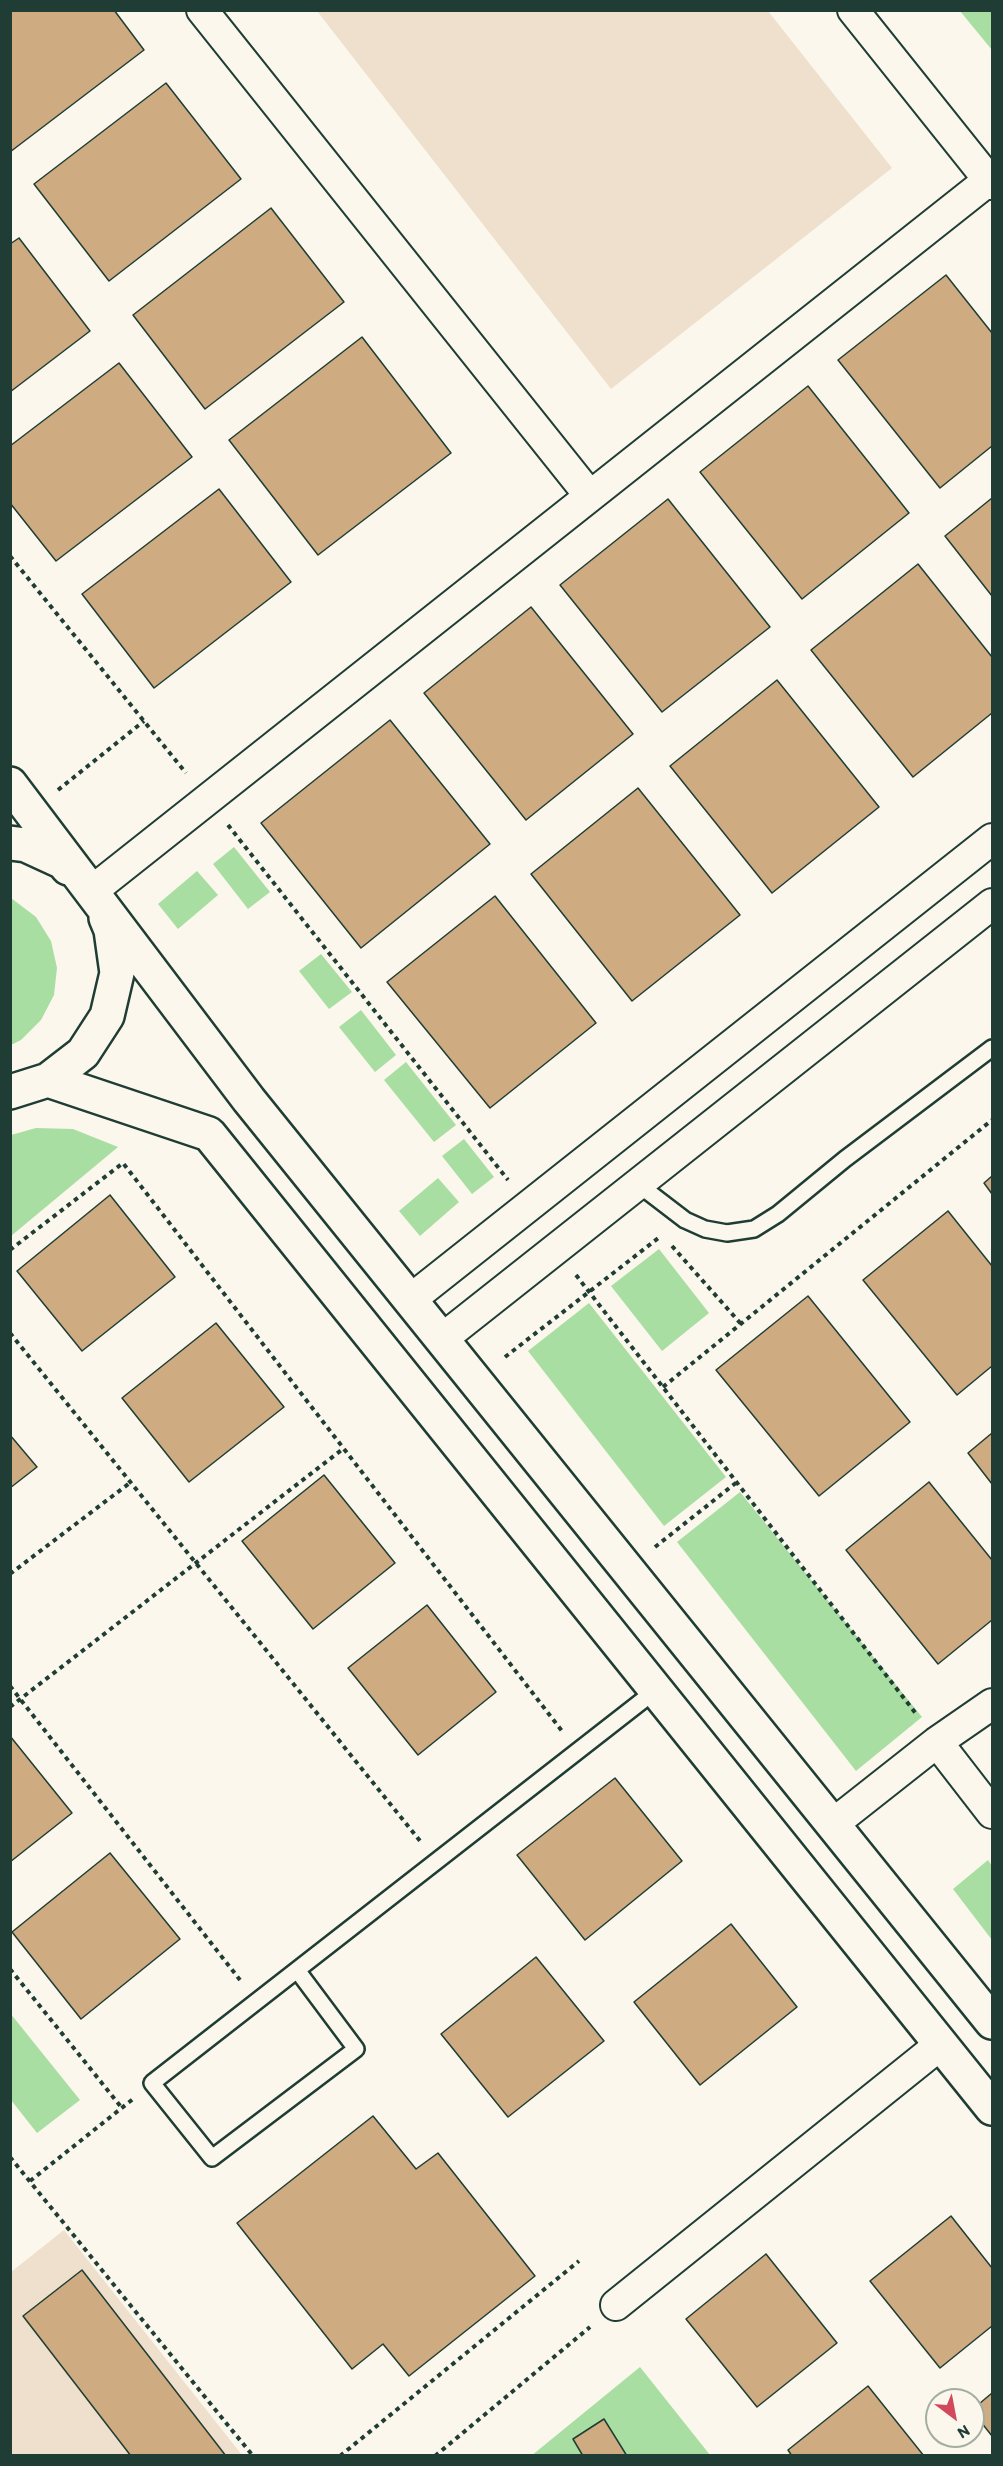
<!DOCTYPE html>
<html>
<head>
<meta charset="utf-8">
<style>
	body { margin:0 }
	#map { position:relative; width:1003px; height:2466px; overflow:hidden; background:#fbf7ec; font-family:Itim,sans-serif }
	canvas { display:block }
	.frame { position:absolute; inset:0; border:12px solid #1f3d34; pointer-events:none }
	.north { position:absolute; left:925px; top:2388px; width:60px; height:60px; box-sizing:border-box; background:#fbf7ec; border:2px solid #a3ada2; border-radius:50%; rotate:148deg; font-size:16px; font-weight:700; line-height:24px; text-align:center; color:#1f3d34 }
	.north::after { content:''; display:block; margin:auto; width:21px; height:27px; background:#d1495b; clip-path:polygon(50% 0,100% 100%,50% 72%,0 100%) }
</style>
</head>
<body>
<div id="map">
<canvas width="1003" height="2466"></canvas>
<div class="frame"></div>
<div class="north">N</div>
</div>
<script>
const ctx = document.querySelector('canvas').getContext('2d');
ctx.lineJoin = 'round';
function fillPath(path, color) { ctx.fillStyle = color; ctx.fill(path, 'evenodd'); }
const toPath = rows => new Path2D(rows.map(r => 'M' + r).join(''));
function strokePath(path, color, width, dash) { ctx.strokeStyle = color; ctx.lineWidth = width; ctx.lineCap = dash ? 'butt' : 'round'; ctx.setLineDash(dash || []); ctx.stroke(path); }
const built = toPath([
	[317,11,768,11,892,168,611,389],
	[64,2230,242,2455,11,2456,11,2272]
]);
const green = toPath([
	[960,11,992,11,992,50],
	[234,847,270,892,248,909,213,864],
	[197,871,218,895,178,929,158,904],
	[11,898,36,917,51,941,57,968,54,995,41,1020,21,1040,11,1045],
	[321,954,352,992,329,1009,299,971],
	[361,1010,396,1055,375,1072,339,1027],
	[406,1062,456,1125,434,1142,384,1080],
	[36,1128,73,1129,118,1147,11,1236,11,1135],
	[464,1139,494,1177,472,1194,442,1156],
	[438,1178,459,1202,420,1236,399,1211],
	[659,1249,709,1313,662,1351,611,1286],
	[589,1303,726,1477,664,1526,528,1351],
	[740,1492,922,1717,856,1771,677,1542],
	[988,1860,992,1866,992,1940,953,1889],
	[10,2013,80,2100,37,2133,11,2100],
	[640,2367,710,2455,531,2456]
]);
const building = toPath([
	[10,10,114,10,144,50,10,152,10,10],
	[166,83,241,179,109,281,34,184,166,83],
	[271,208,344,302,205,409,133,315,271,208],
	[19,238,90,331,10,392,10,244,19,238],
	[946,275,992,333,992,446,940,488,838,360,946,275],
	[362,337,451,453,318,555,229,440,362,337],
	[119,363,192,457,56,561,10,503,10,446,119,363],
	[808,386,909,513,802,599,700,472,808,386],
	[219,489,291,582,154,688,82,594,219,489],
	[992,498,992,596,945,536,992,498],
	[668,499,770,627,662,712,560,585,668,499],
	[918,564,992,657,992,713,913,777,811,650,918,564],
	[531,607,633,734,526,820,424,693,531,607],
	[777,680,879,807,772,893,670,766,777,680],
	[390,720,490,844,361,948,261,823,390,720],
	[638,788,740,915,632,1001,531,874,638,788],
	[495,896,596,1023,490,1108,387,982,495,896],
	[992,1176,992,1194,984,1183,992,1176],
	[110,1195,175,1277,82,1351,17,1271,110,1195],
	[948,1211,992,1266,992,1366,957,1395,863,1280,948,1211],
	[808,1296,910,1422,819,1496,716,1370,808,1296],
	[216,1323,284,1407,189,1482,122,1398,216,1323],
	[992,1433,992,1484,968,1453,992,1433],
	[10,1435,37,1467,10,1488,10,1435],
	[324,1475,395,1563,313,1629,242,1541,324,1475],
	[929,1482,992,1560,992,1620,938,1664,846,1550,929,1482],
	[427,1605,496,1692,418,1755,348,1668,427,1605],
	[10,1736,72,1813,10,1862,10,1736],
	[615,1778,682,1861,585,1940,517,1855,615,1778],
	[110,1853,180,1939,81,2019,12,1932,110,1853],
	[731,1924,797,2007,700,2085,634,2002,731,1924],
	[536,1957,604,2041,508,2117,441,2034,536,1957],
	[373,2116,416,2169,438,2153,535,2276,409,2376,383,2344,352,2369,237,2223,373,2116],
	[951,2216,992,2268,992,2326,940,2368,870,2281,951,2216],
	[766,2254,837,2343,757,2407,686,2319,766,2254],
	[82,2270,226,2456,131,2456,23,2316,82,2270],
	[868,2386,924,2456,792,2456,788,2450,868,2386],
	[992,2393,992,2436,973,2412,973,2409,992,2393],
	[604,2419,627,2456,583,2456,573,2439,604,2419]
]);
const path = toPath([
	[10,556,186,773],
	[58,790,144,721],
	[228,825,508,1180],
	[672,1246,741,1324],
	[10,1250,123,1163,562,1731],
	[576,1275,917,1715],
	[10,1333,421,1842],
	[505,1357,661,1236],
	[663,1387,992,1120],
	[655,1547,737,1482],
	[10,1574,131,1482],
	[10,1686,240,1980],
	[10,1707,344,1448],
	[10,1969,122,2108],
	[10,2157,253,2456],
	[30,2181,133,2099],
	[340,2456,579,2261],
	[435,2456,590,2327]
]);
const lane = toPath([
	[638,1184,685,1220,705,1229,727,1233,754,1229,778,1214,845,1159,992,1048],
	[297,1970,356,2049,212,2158,152,2083,656,1690]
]);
const street = toPath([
	[202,10,590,496],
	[853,10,992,184],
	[92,891,989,180],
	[410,1300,992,839],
	[442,1339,992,904],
	[937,1742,992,1813],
	[833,1824,937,1742,992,1704],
	[616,2305,941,2044]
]);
const secondary = toPath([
	[10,784,249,1100,992,2022],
	[10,843,26,845,63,862,68,868],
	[48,1080,209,1134,992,2108],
	[10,1092,48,1080,83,1053,107,1016,117,973,111,930,106,918]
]);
fillPath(built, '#eee0cc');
fillPath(green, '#a8dea1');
fillPath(building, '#cfab81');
strokePath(building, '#1f3d34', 1.5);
strokePath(lane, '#1f3d34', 20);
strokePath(street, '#1f3d34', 34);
strokePath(secondary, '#1f3d34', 38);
strokePath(path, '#1f3d34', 4, [4.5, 4.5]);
strokePath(lane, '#fbf7ec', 15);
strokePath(street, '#fbf7ec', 30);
strokePath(secondary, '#fbf7ec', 33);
</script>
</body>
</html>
